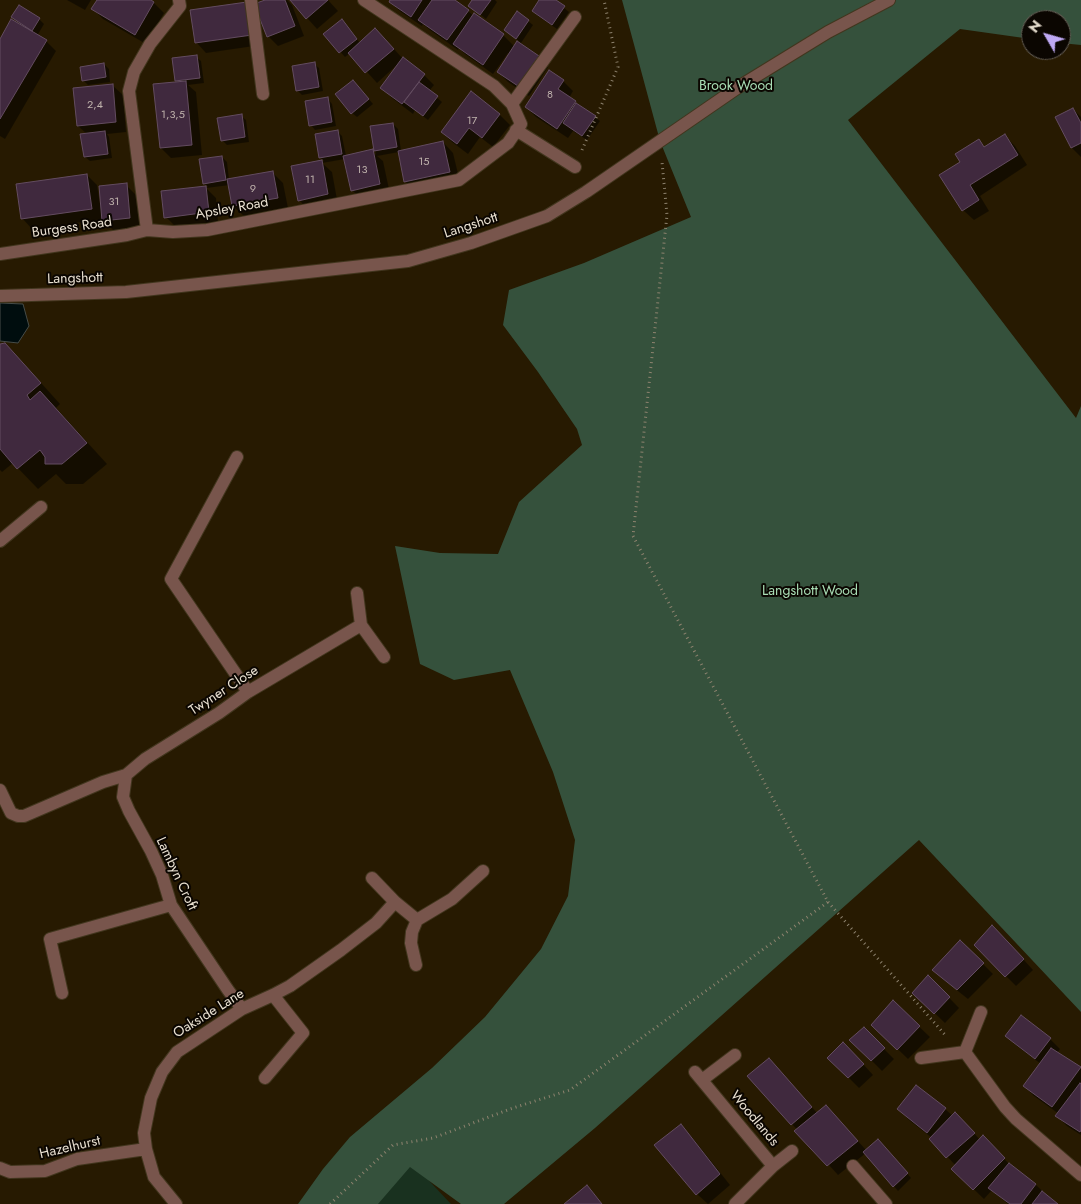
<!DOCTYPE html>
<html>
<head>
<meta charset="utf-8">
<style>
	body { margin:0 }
	#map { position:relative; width:1081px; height:1204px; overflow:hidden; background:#271a01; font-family:Jost,sans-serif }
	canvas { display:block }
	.north { position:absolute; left:1021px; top:10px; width:50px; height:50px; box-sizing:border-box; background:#0b0601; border:1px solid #645d54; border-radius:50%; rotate:308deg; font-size:14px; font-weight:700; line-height:20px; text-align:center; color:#e9e0d1 }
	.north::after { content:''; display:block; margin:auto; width:18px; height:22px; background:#bfa9f4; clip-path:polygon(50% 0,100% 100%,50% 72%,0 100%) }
</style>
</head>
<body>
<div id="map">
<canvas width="1081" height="1204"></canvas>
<div class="north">N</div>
</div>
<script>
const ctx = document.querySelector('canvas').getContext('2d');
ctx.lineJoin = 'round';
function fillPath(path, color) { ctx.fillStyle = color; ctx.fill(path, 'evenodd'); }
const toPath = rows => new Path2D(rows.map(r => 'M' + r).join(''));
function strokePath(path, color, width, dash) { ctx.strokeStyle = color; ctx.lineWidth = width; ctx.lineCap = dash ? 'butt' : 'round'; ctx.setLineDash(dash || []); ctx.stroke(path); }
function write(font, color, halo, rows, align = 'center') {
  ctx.font = font + ' Jost,sans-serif'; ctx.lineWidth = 4; ctx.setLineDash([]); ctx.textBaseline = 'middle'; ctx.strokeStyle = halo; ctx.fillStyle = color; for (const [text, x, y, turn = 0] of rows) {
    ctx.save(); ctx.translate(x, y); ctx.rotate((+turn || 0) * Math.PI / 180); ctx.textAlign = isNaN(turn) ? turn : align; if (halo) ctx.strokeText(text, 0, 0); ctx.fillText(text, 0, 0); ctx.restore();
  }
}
const green = toPath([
	[401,1151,451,1204,345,1204]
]);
const forest = toPath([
	[622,0,1081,0,1081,45,1061,43,1061,20,1031,20,1031,39,960,29,848,120,1076,418,1081,406,1081,1012,919,840,595,1128,504,1204,461,1204,410,1167,378,1204,298,1204,323,1169,350,1137,432,1068,485,1017,541,949,568,896,575,840,553,772,510,670,454,680,420,664,395,546,440,553,498,554,519,502,582,445,577,429,538,372,503,325,509,290,584,263,691,217,660,141]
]);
const water = toPath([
	[0,303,23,304,29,326,18,343,0,341,0,303]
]);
const shadow = toPath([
	[67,0,91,0,85,10],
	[98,0,148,0,154,3,164,13,146,44,103,19,93,9],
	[269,0,287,0,292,5,304,36,278,46,268,36],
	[291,0,328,0,338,11,317,29],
	[391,0,453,0,468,11,474,16,503,35,515,47,538,57,548,67,529,96,508,82,498,72,510,55,508,53,493,74,465,54,459,48,458,50,430,30,423,24,422,26,401,12,390,2],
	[474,0,495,0,497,2,486,19,470,6],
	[541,0,554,0,569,12,557,29,538,16,533,11],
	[247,3,261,45,206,53,196,42],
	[13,17,39,19,44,24,37,36,46,41,56,51,5,139,0,136,0,41,21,25],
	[528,21,533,25,521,43,510,34],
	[346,26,360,43,386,40,403,59,424,75,434,85,429,91,442,102,428,120,415,110,413,114,392,98,382,88,398,64,377,83,350,53,345,57,325,35],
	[196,57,201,61,204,83,188,85,196,92,202,155,171,158,161,148,178,83,176,81,174,59],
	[104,64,109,69,110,82,88,85,83,80],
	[314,64,319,68,323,91,302,95,297,90],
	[563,81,573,91,569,98,595,117,600,121,587,140,573,131,568,138,536,117,526,107],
	[112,85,123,95,126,132,107,134,109,137,112,158,90,161,85,157,87,134,78,126],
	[358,86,373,104,357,117,352,113],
	[471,93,500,115,510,125,493,147,480,137,468,154,452,142,442,132],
	[328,99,332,104,336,126,315,130,311,125],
	[1073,109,1081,117,1081,157,1072,148],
	[241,116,246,120,249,142,227,145,222,140],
	[393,124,398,129,401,151,443,142,453,153,460,182,415,192,405,181,399,152,377,156,383,161,390,194,362,200,352,190,345,159,322,163,332,172,338,205,310,211,299,200,293,167,324,161,320,157,337,131,342,136,346,156,372,151,376,155,371,127],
	[1005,136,1015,146,1027,165,980,196,989,211,974,220,963,210,962,162,978,141,985,148],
	[222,157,227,162,229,180,273,173,283,183,288,208,244,216,233,206,230,185,206,188,216,198,218,222,176,227,166,217,163,193,208,187,204,183],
	[87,175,97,185,100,204,102,204,126,185,136,195,140,228,114,231,104,220,103,219,32,229,22,218],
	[5,344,25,365,60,404,56,408,107,464,83,484,66,484,56,474,38,489,13,463,2,472,0,470,0,346],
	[1003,937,1033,970,1016,986,975,945],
	[960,941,993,974,968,999,944,980,934,970],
	[928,976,959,1008,945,1023,914,993],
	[893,1002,930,1037,908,1059,873,1025],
	[864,1029,894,1059,882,1071,861,1050],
	[1007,1036,1050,1039,1060,1049,1057,1053,1081,1069,1081,1135,1067,1126,1057,1116,1059,1114,1034,1096,1024,1086,1041,1064,1017,1046],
	[854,1054,873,1075,859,1088,829,1058],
	[779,1070,817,1113,836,1117,866,1150,883,1145,911,1178,898,1191,866,1153,838,1175,792,1124],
	[917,1087,945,1109,953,1116,966,1124,980,1140,983,1137,1012,1167,1036,1185,1056,1204,1008,1204,992,1190,984,1199,953,1169,956,1166,931,1139,932,1138,909,1120,899,1109],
	[681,1126,691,1136,730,1185,708,1204,697,1194,656,1145]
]);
const building = toPath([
	[97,0,151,0,154,2,135,35,91,9,97,0],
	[265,0,285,0,295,26,267,37,254,4,265,0],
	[290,0,328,0,306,19,290,0],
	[390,0,422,0,411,17,389,2,390,0],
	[432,0,455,0,469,10,447,40,418,20,432,0],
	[472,0,491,0,480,15,468,6,472,0],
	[539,0,556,0,565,6,552,25,532,11,539,0],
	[247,2,252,35,195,43,190,10,247,2],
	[19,5,40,18,32,31,11,17,19,5],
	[517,11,529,20,516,39,504,30,517,11],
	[474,13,504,34,483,65,453,44,474,13],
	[11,19,47,40,0,119,0,39,11,19],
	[342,19,357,39,339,53,323,34,342,19],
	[375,28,394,49,365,73,348,53,375,28],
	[517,41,539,56,518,86,497,72,517,41],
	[197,55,200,78,175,81,172,58,197,55],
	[403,57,425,74,402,104,380,88,403,57],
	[315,62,319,87,296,91,292,66,315,62],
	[104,63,106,77,82,81,80,67,104,63],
	[549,70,564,80,558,89,576,101,557,129,525,107,549,70],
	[353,80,369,99,351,114,335,94,353,80],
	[186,81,192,145,160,148,153,84,186,81],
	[419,82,438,96,423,116,404,102,419,82],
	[113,84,116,122,77,126,73,88,113,84],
	[471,91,500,114,482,138,469,128,457,144,441,132,471,91],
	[328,97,332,122,309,126,305,101,328,97],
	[576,103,596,116,582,136,563,123,576,103],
	[1073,108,1081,123,1081,143,1071,148,1055,117,1073,108],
	[242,114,245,137,221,141,217,118,242,114],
	[393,123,397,147,374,151,370,126,393,123],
	[338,130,342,154,319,158,315,134,338,130],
	[105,131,108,154,84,157,80,134,105,131],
	[1005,134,1018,155,970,185,979,200,962,211,939,175,960,162,955,154,979,139,984,147,1005,134],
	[443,141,450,172,404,182,398,151,443,141],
	[373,149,380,184,351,191,343,156,373,149],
	[222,156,226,180,203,184,199,159,222,156],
	[322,160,328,194,298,201,291,166,322,160],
	[273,171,278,198,232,206,227,179,273,171],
	[87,174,92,209,21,219,16,184,87,174],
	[127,183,130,218,102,221,99,186,127,183],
	[206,186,209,212,164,218,161,191,206,186],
	[5,343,41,383,27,395,30,400,40,391,87,443,62,464,45,464,45,457,40,450,17,469,0,449,0,344,5,343],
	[992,925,1024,959,1005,977,974,945,992,925],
	[960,940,984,963,957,990,932,970,960,940],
	[928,975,950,997,934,1014,912,993,928,975],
	[893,1000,920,1026,897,1050,871,1025,893,1000],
	[1021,1015,1051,1038,1035,1059,1005,1036,1021,1015],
	[864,1027,885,1048,871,1061,849,1040,864,1027],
	[843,1042,864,1064,848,1078,827,1058,843,1042],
	[1051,1048,1081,1067,1052,1107,1023,1086,1051,1048],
	[769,1058,812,1107,791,1125,747,1076,769,1058],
	[1080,1083,1081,1084,1081,1130,1080,1132,1055,1116,1080,1083],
	[916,1085,946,1108,927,1133,897,1109,916,1085],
	[826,1105,858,1141,827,1166,794,1131,826,1105],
	[955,1112,975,1133,946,1158,929,1139,955,1112],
	[681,1124,720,1174,696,1195,654,1145,681,1124],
	[983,1135,1005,1158,973,1190,951,1169,983,1135],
	[878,1139,908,1173,893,1187,863,1152,878,1139],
	[1009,1163,1036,1184,1021,1204,1010,1204,988,1188,1009,1163],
	[587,1185,602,1204,564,1204,587,1185],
	[1042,1191,1058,1204,1032,1204,1042,1191]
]);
const path = toPath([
	[582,150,618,67,604,0],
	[828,902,946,1036],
	[330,1204,393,1145,433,1138,513,1108,570,1090,828,902,633,536,667,215,662,162]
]);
const minor = toPath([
	[179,0,180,6,150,44,134,72,129,91,147,230,173,232,207,230,459,180,508,143,521,124,512,104,494,86,364,0],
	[251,0,263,94],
	[512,104,575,17],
	[516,130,575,167],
	[0,254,127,235,147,230],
	[0,296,126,292,408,261,471,243,547,216,586,192,740,86,828,32,889,0],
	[237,457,171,579,248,692],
	[0,541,41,507],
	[361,625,384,657],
	[0,790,11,813,18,816,24,816,103,782,126,775],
	[372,878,395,902],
	[416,965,411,943,412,932,417,920,452,899,483,871],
	[62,993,50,939,171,905],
	[242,1009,228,990,171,905,162,875,151,851,129,811,123,797,126,775,145,759,219,713,248,692,361,625,357,593],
	[965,1052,981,1012],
	[921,1058,965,1052,1005,1107,1016,1119,1081,1175],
	[695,1072,773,1166,735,1204],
	[265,1078,303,1033,273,995],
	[702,1080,735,1055],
	[773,1166,792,1151],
	[853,1166,886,1204],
	[0,1168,10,1172,45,1171,77,1159,146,1149],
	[176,1204,154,1177,146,1149,144,1133,151,1098,162,1072,177,1052,242,1009,273,995,290,986,341,950,376,923,395,902,417,920]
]);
const numberNames = [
	["8",550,95],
	["2,4",95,105],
	["1,3,5",173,115],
	["17",472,121],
	["15",424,162],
	["13",362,170],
	["11",310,180],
	["9",253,189],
	["31",114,202]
];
const parkNames = [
	["Brook Wood",736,87],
	["Langshott Wood",810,592]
];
const streetNames = [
	["Apsley Road",232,209,-10],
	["Langshott",471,226,-18],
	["Burgess Road",72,228,-8],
	["Langshott",75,279,-2],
	["Twyner Close",224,691,-33],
	["Lambyn Croft",176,874,65],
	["Oakside Lane",209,1014,-32],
	["Woodlands",754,1119,50],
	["Hazelhurst",70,1148,-13]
];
fillPath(green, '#19311f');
fillPath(forest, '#35513c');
fillPath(water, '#000d0e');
strokePath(water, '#464c48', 1);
fillPath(shadow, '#0007');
fillPath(building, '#40293e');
strokePath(building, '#634c60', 1);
strokePath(minor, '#42361e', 14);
strokePath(path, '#8e836f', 3, [1, 4]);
strokePath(minor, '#78554c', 12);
write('11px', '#bfb2ac', null, numberNames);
write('14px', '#a9deb5', '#0b0601', parkNames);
write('14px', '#e9e0d1', '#0b0601', streetNames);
</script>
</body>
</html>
